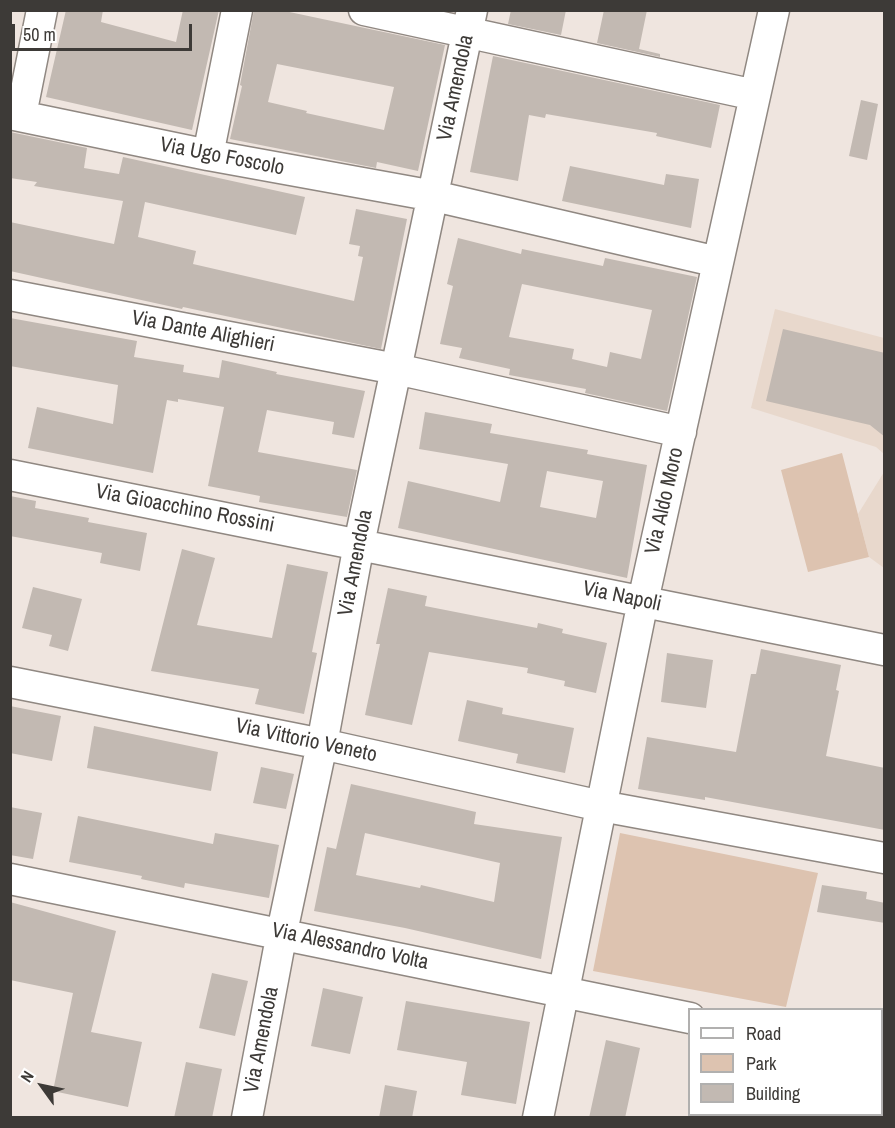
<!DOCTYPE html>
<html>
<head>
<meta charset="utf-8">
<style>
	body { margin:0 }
	#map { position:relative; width:895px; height:1128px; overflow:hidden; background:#efe5df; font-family:"Archivo Narrow",sans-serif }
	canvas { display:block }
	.frame { position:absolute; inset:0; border:12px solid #3d3a37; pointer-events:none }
	.legend { position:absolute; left:688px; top:1008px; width:195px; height:108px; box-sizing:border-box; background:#fff; border:2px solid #b1b0af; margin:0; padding:8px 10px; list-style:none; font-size:18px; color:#3d3a37 }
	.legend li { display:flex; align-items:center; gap:12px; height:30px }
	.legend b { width:30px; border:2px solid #b1b0af }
	.north { position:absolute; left:12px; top:1056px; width:60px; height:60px; -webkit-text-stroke:4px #fff; paint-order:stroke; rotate:303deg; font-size:16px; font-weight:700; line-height:24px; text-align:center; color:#3d3a37 }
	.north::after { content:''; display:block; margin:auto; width:21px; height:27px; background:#3d3a37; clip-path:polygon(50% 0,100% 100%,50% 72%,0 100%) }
	.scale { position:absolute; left:12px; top:24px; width:180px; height:27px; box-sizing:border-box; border:3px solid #3d3a37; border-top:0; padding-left:8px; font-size:18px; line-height:21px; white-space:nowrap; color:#3d3a37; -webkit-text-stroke:4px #fff; paint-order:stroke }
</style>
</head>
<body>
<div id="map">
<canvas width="895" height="1128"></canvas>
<div class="frame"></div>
<ul class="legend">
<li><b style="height:8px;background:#fff"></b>Road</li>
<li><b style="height:16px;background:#ddc3b0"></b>Park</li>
<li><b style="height:16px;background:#c2b9b2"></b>Building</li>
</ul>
<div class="north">N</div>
<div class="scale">50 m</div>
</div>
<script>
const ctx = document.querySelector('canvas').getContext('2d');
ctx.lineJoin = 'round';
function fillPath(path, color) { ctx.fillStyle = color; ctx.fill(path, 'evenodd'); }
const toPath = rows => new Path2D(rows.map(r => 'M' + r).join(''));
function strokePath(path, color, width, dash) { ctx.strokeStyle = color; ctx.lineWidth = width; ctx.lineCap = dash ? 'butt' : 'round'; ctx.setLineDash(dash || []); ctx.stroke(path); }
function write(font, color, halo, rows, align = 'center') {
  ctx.font = font + ' "Archivo Narrow",sans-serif'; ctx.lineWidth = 5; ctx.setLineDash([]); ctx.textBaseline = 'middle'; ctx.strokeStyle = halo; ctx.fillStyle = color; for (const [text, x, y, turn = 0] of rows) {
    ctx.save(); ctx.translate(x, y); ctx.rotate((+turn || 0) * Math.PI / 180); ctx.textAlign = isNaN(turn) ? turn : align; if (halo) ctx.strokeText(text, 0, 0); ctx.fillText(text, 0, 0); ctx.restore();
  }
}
const built = toPath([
	[775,309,884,338,884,454,876,447,751,408],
	[884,472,884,568,869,557,858,514]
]);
const green = toPath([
	[842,453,869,557,808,572,781,470],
	[620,833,818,873,786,1007,593,971]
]);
const building = toPath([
	[66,10,103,10,101,22,176,42,183,10,219,10,192,130,46,97],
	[254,10,280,10,445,45,418,171,377,162,376,168,230,139,242,86,240,85],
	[277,64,394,87,384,130,306,113,307,111,268,102],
	[511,10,566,10,561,35,508,24],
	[604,10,647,10,639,49,660,54,660,57,597,43],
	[493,56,720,105,711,148,656,136,657,133,546,114,545,118,529,115,518,181,470,172],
	[861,100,878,104,867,160,849,156],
	[10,132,87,148,84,168,119,174,123,157,305,197,296,235,145,202,138,237,196,251,193,264,354,301,363,257,358,256,360,246,349,244,356,209,407,219,381,349,183,307,182,309,10,271,10,222,114,244,123,201,34,186,37,182,10,178],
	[570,166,664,185,666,174,699,179,691,228,562,201],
	[458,238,521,254,522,249,603,266,605,258,697,277,667,411,585,393,586,389,509,375,510,369,459,358,462,348,440,344,453,286,447,284],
	[522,284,652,310,641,359,610,352,607,367,572,359,574,349,509,337],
	[10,318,137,341,134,357,184,365,183,372,219,378,222,360,277,372,276,374,365,391,354,438,332,434,334,422,267,410,258,452,357,470,347,517,259,502,260,496,208,486,224,407,178,399,178,402,167,400,153,473,28,448,37,407,113,424,118,385,10,366],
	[783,329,885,353,885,437,870,425,766,401],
	[425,412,492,424,490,433,588,450,587,454,647,465,627,578,398,528,408,481,500,502,508,464,419,449],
	[547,471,603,481,596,518,540,507],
	[10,496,36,501,35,508,89,518,88,522,147,533,140,571,100,563,102,553,10,536],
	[182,549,215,558,197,625,272,638,287,564,328,572,312,652,317,653,304,714,255,704,259,689,151,671],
	[33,587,82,599,68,651,49,646,52,635,22,628],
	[388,588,427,596,425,606,537,628,538,623,563,629,562,633,607,643,596,693,564,686,565,681,527,673,528,668,429,652,412,725,365,715,380,644,376,644],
	[761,649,841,665,836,690,839,691,826,756,885,768,885,830,705,797,705,800,638,789,647,737,736,752,751,674,756,674],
	[667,653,713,660,706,708,661,702],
	[467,700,503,708,502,714,574,728,565,773,516,763,518,754,458,741],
	[10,706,61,716,52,761,10,753],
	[94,726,218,752,211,791,87,768],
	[261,767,294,774,286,809,253,803],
	[351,784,476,812,474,824,562,837,541,959,405,928,314,911,327,847,336,849],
	[365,833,500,863,494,902,421,885,420,888,356,875],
	[10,807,42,813,33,859,10,855],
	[78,816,213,844,215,833,279,845,269,898,185,883,184,888,141,879,142,876,69,862],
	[822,885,867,892,866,899,885,903,885,923,817,912],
	[10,902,116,931,91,1032,142,1042,128,1107,53,1091,73,993,10,980],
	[212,973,248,981,235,1036,199,1028],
	[323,988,363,997,350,1054,311,1046],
	[406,1001,530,1022,516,1104,461,1095,467,1062,397,1050],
	[606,1040,640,1048,625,1118,589,1118],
	[186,1062,222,1069,212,1118,174,1118],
	[385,1085,417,1091,412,1118,379,1118]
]);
const minor = toPath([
	[364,10,755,95],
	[10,114,208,155,434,196,718,262],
	[21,115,42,10],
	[208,155,237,10],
	[10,295,396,369,681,432],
	[10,475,884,650],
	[10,682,322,744,601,806,884,858],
	[10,879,690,1018],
	[882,1056,884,1057],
	[247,1118,282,932,322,744,359,544,472,10],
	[538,1118,643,601,774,10]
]);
const streetNames = [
	["Via Amendola",456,88,-78],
	["Via Ugo Foscolo",222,157,11],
	["Via Dante Alighieri",203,332,11],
	["Via Aldo Moro",665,501,-77],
	["Via Gioacchino Rossini",185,509,11],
	["Via Amendola",356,563,-79],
	["Via Napoli",622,597,12],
	["Via Vittorio Veneto",306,741,12],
	["Via Alessandro Volta",350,947,12],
	["Via Amendola",262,1040,-79]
];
fillPath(built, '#e8d8cc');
fillPath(green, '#ddc3b0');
fillPath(building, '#c2b9b2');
strokePath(minor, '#908882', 33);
strokePath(minor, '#fff', 30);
write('21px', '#3d3a37', '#fff', streetNames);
</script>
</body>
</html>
